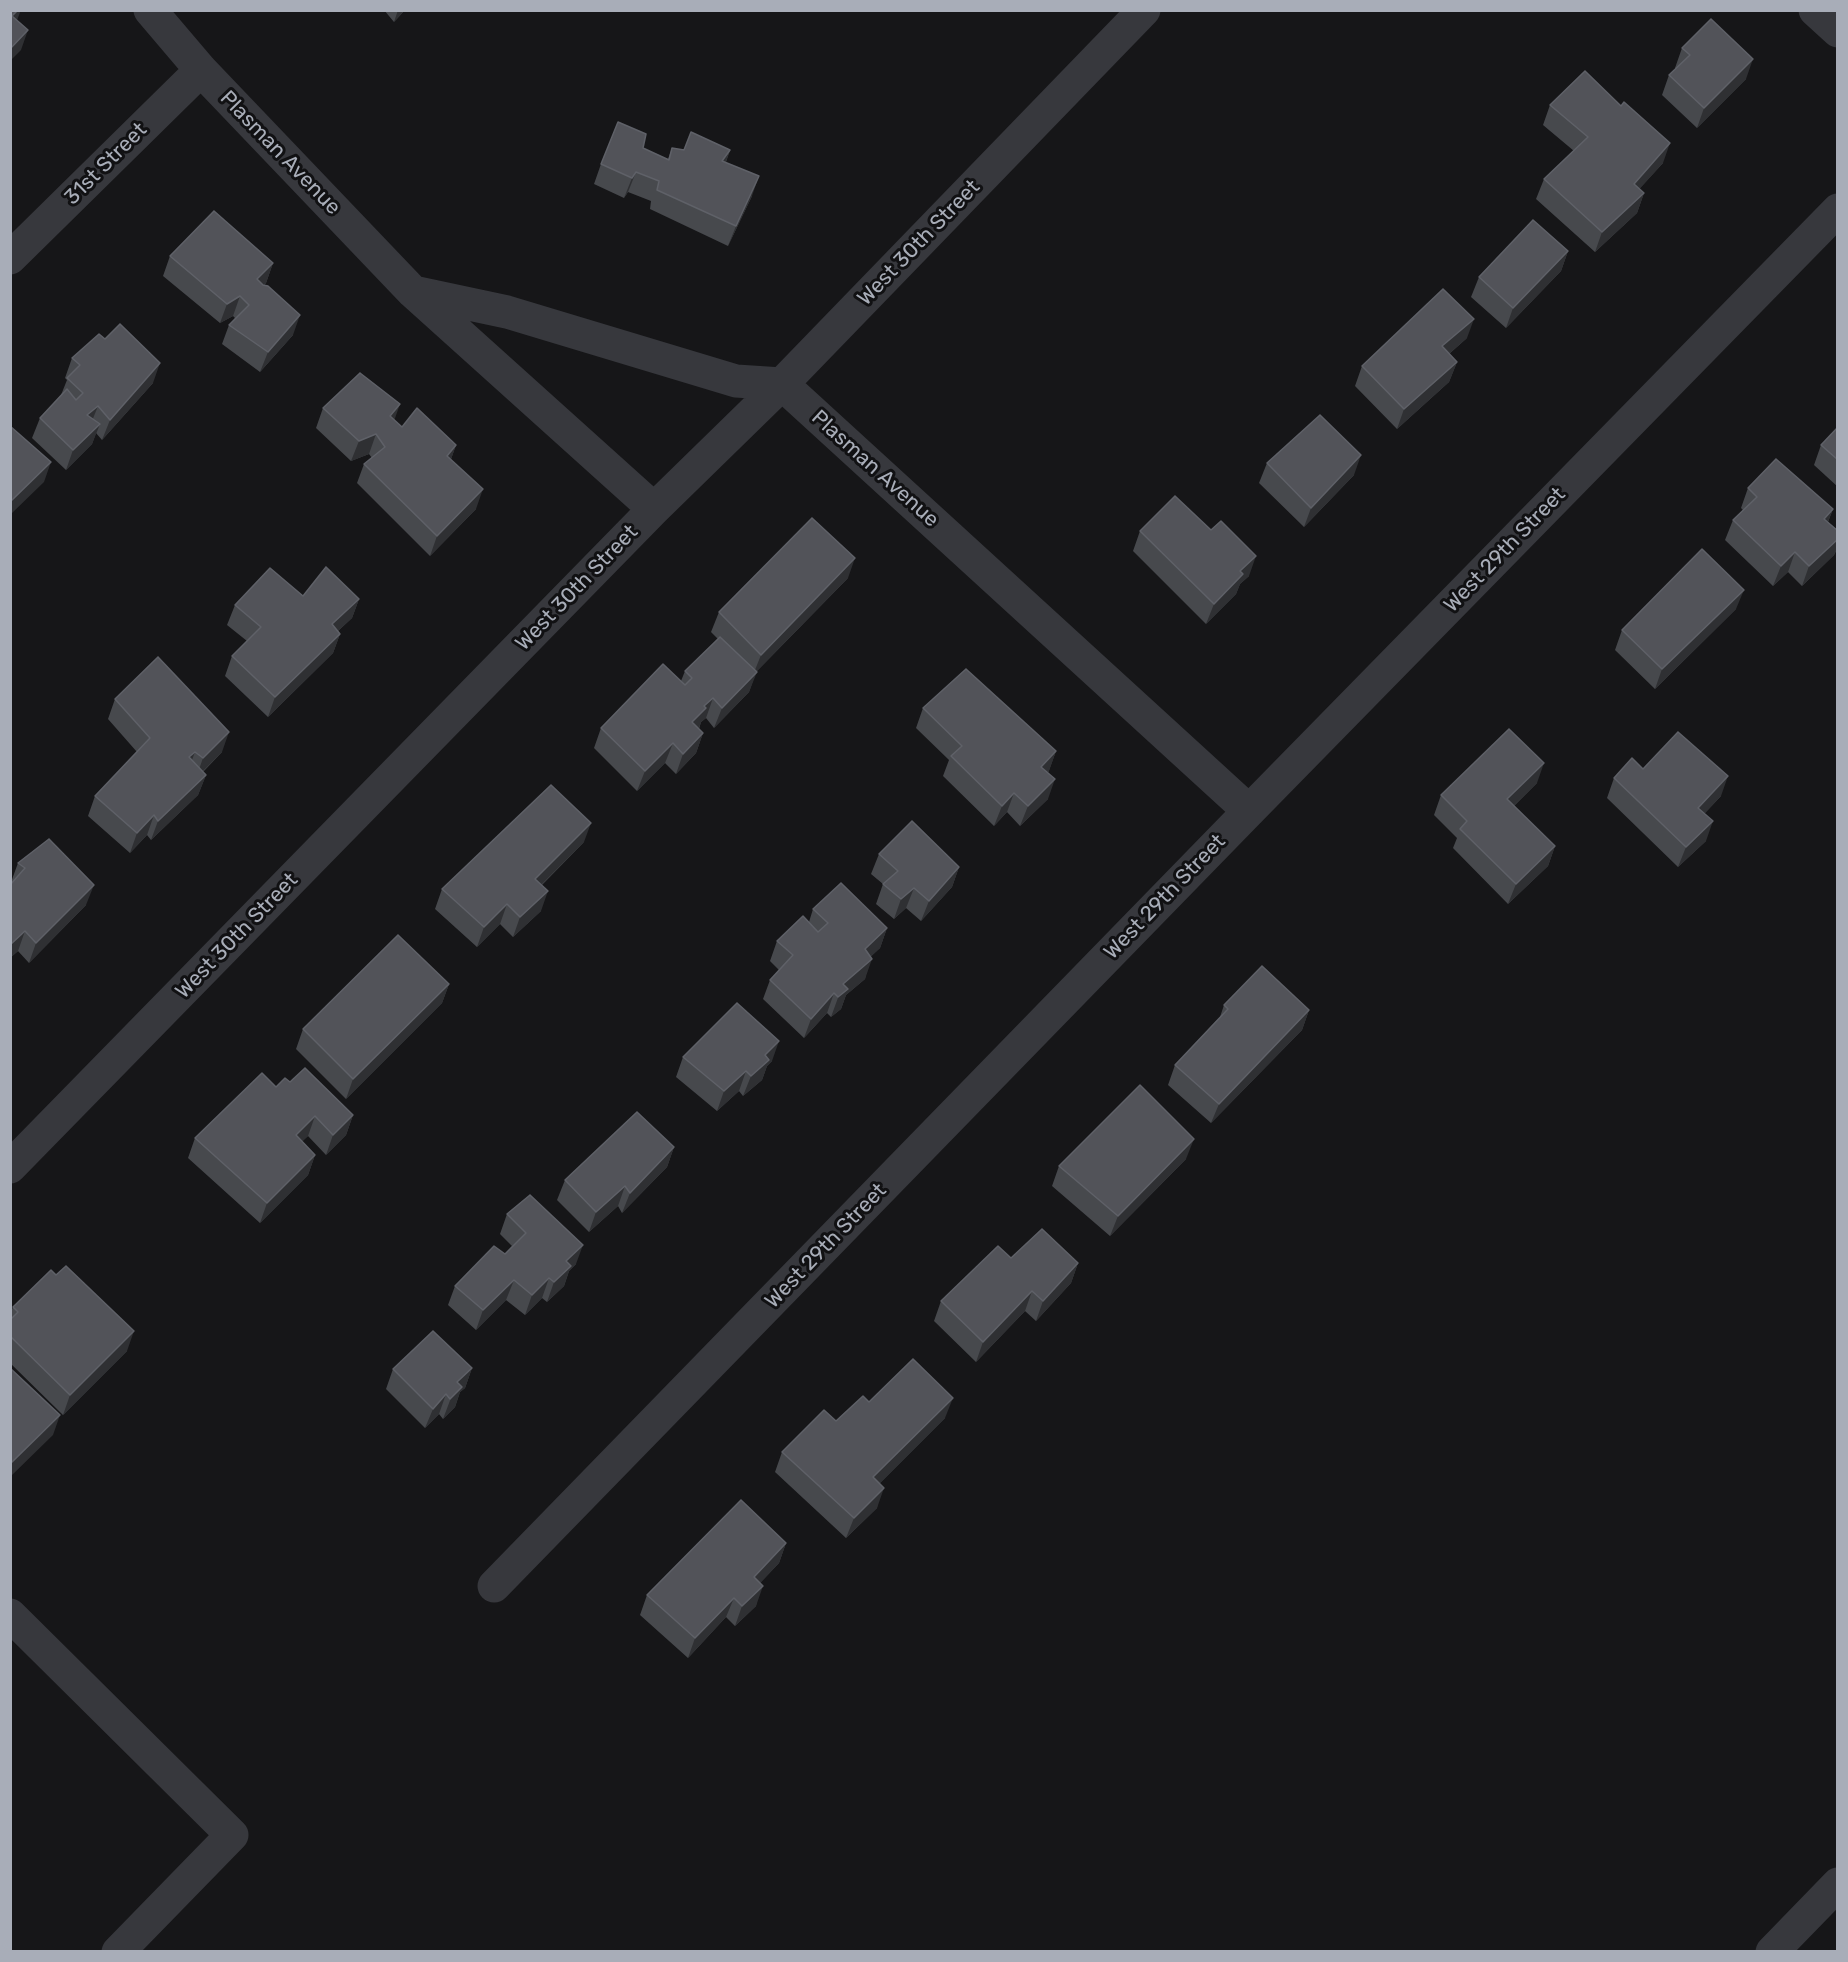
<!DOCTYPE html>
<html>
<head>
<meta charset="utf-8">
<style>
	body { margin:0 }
	#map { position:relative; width:1848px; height:1962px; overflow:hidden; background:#161618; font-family:Rubik,sans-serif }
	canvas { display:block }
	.frame { position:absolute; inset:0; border:12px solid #a8adb8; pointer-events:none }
</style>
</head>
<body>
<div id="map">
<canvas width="1848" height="1962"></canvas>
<div class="frame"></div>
</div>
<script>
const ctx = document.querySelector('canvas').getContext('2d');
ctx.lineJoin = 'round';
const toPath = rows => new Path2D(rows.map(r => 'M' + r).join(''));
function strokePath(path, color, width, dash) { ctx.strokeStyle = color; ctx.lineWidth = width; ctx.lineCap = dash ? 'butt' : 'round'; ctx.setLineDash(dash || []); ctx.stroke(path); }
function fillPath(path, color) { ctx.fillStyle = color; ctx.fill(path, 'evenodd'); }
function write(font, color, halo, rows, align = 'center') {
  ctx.font = font + ' Rubik,sans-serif'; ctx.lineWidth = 6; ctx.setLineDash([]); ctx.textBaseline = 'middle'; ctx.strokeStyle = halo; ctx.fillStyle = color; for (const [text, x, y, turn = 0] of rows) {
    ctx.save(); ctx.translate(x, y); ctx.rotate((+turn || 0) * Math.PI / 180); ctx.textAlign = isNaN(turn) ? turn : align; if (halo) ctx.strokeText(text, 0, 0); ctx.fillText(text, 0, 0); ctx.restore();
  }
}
const minor = toPath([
	[150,10,201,70,413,292,654,509],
	[1815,10,1838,31],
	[10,258,201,70],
	[413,292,507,312,736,381,782,384,1249,811],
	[10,1167,654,509,782,384,1144,10],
	[494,1586,1249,811,1838,210],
	[10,1615,232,1835,118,1952],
	[1772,1952,1838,1884]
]);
const wall = toPath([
	[384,10,405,10,394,22],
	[1682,48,1746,79,1697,128,1662,95,1669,75,1676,69,1675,68],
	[1550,105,1663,163,1639,189,1644,193,1637,213,1595,252,1536,199,1544,179,1574,151,1543,125],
	[643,148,668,159,672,148,684,150,730,150,726,162,752,196,728,246,650,209,651,201,628,192,624,198,594,184,601,164],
	[1568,251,1561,271,1506,328,1471,297,1479,277],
	[170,256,273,263,266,283,264,285,293,335,260,372,222,344,229,325,235,318,233,316,220,323,163,276],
	[1467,338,1449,354,1457,362,1449,382,1397,429,1355,386,1362,366],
	[72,358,153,383,102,440,96,433,92,444,66,470,32,438,40,418,61,395,67,380,65,378],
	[323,408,394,420,402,427,456,445,451,459,476,509,430,556,357,483,364,464,372,458,369,454,351,461,316,428],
	[1838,427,1838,487,1814,465,1821,445],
	[1267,463,1354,475,1304,527,1259,483],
	[1748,488,1833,509,1828,522,1838,531,1838,547,1834,555,1802,586,1788,572,1773,586,1725,540,1733,520,1743,510,1741,508],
	[1140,531,1249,576,1240,584,1236,594,1206,624,1133,551],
	[848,578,756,672,749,692,714,728,706,718,701,722,699,729,703,733,696,753,676,774,665,763,637,791,594,748,601,728,681,681,685,671,718,639,711,632,719,612],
	[303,596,359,599,352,618,338,631,340,634,333,653,268,717,225,676,232,656,247,641,227,625,235,605],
	[1736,609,1655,689,1615,650,1622,630],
	[115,699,222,752,203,772,206,775,198,795,151,840,147,835,130,853,88,816,95,796,137,752,108,719],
	[923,708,1056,751,1048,773,1048,799,1020,826,1007,812,994,826,943,776,949,760,916,728],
	[1643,769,1721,796,1704,814,1706,841,1678,867,1607,798,1614,778],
	[1537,783,1514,806,1555,846,1548,866,1508,904,1453,848,1457,838,1434,815,1441,795],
	[584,842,542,885,541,911,513,937,500,924,477,947,435,909,442,889],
	[879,854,959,867,952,887,921,921,906,908,894,919,876,904,883,884,871,874],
	[18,863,86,905,29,963,18,951,10,958,10,885],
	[813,909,887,928,880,948,870,957,865,979,846,995,841,1009,831,1017,827,1013,804,1038,763,999,770,980,779,970,770,961,777,941,809,922],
	[449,984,442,1003,346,1099,296,1049,303,1029],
	[1224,1005,1309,1010,1302,1030,1211,1123,1168,1085,1175,1065,1220,1017],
	[683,1057,772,1061,767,1066,762,1080,743,1096,739,1091,717,1111,676,1077],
	[276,1087,353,1115,346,1135,326,1155,308,1136,302,1141,315,1155,308,1175,260,1223,188,1158,195,1138],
	[674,1147,667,1167,622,1213,618,1206,589,1232,557,1200,565,1180],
	[1186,1159,1110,1236,1052,1186,1059,1166],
	[507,1214,576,1264,569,1271,564,1286,547,1302,542,1298,525,1315,506,1300,476,1330,448,1305,455,1286,505,1254,512,1246,500,1234],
	[1011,1258,1078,1263,1071,1283,1036,1321,1025,1311,976,1362,934,1321,941,1301],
	[13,1307,127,1351,63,1415,10,1363,10,1313],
	[472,1368,465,1388,460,1392,455,1407,443,1419,439,1414,425,1428,386,1389,393,1369],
	[869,1402,945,1418,880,1483,877,1508,846,1538,775,1472,782,1452],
	[786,1543,779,1563,760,1583,756,1606,735,1626,726,1617,688,1658,640,1615,647,1595]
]);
const shadedWall = toPath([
	[18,10,21,10,14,28,12,16],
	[398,10,405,10,394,22],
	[28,30,21,50,10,61,10,49],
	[1753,59,1746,79,1697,128,1704,108],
	[1670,143,1663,163,1626,204,1634,184],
	[730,150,723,170,722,161],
	[636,172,628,192,624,198,632,178],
	[759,176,752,196,728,246,736,226],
	[1644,193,1637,213,1595,252,1602,232],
	[1568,251,1561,271,1506,328,1513,308],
	[273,263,266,283,250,299,257,279],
	[240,296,233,316,220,323,227,304],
	[300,315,293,335,260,372,268,352],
	[1474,319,1467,338,1435,366,1442,346],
	[1457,362,1449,382,1397,429,1404,409],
	[160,363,153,383,102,440,110,420],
	[400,404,393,424,390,416],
	[98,406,90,426,87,415],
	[100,424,92,444,66,470,73,450],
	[376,434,369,454,351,461,359,441],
	[456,445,449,465,447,456],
	[1361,455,1354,475,1304,527,1311,508],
	[51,462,44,482,10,515,10,502],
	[483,489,476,509,430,556,437,536],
	[1833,509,1825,529,1824,519],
	[1838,539,1838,547,1834,555,1802,586,1809,566],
	[1795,552,1788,572,1773,586,1781,566],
	[1256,556,1249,576,1240,584,1236,594,1206,624,1214,604,1240,571],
	[855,558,848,578,753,675,761,655],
	[1744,590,1736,609,1655,689,1662,669],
	[359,599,352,618,324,644,332,624],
	[340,634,333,653,268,717,275,697],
	[757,672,749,692,714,728,722,708],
	[713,698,706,718,701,722,699,728,685,742,692,722,704,706],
	[229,732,222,752,196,778,203,758],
	[703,733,696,753,676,774,683,754],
	[673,743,665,763,637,791,645,771],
	[1056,751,1049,771,1033,787,1041,767],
	[195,752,188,771,189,757],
	[1544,763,1537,783,1500,819,1507,799],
	[206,775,198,795,151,840,158,821],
	[1728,776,1721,796,1691,828,1698,808],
	[1055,779,1048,799,1020,826,1028,806],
	[1014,793,1007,812,994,826,1002,806],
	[154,815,147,835,130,853,137,833],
	[1713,821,1706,841,1678,867,1686,847],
	[591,823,584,842,527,899,535,879],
	[1555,846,1548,866,1508,904,1516,884],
	[959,867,952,887,921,921,929,901],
	[94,885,86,905,29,963,36,943],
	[914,888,906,908,894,919,901,899],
	[548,891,541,911,513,937,520,917],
	[507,904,500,924,477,947,484,927],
	[887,928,880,948,858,969,865,949],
	[25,931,18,951,10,958,10,945],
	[872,959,865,979,846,995,841,1009,831,1017,843,984],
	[449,984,442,1003,346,1099,353,1079],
	[834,993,827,1013,804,1038,811,1019],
	[1309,1010,1302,1030,1211,1123,1219,1104],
	[779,1041,772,1061,767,1066,762,1080,743,1096,751,1076,765,1055],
	[746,1071,739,1091,717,1111,724,1091],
	[353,1115,346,1135,326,1155,333,1135],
	[315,1116,308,1136,289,1155,296,1135],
	[1194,1139,1186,1159,1110,1236,1118,1216],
	[674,1147,667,1167,622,1213,630,1193],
	[315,1155,308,1175,260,1223,267,1203],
	[625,1186,618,1206,589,1232,596,1212],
	[583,1245,576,1264,569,1271,564,1286,547,1302,554,1282,566,1261],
	[1078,1263,1071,1283,1036,1321,1043,1301],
	[549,1278,542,1298,525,1315,532,1295],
	[514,1280,506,1300,476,1330,483,1310],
	[1032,1291,1025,1311,976,1362,983,1342],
	[134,1331,127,1351,63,1415,70,1395],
	[472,1368,465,1388,460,1392,455,1407,443,1419,457,1382],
	[446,1394,439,1414,425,1428,433,1409],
	[953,1398,945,1418,866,1497,873,1477],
	[60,1415,53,1435,10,1477,10,1464],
	[884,1488,877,1508,846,1538,854,1518],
	[786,1543,779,1563,747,1597,754,1577],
	[763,1586,756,1606,735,1626,742,1606],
	[734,1598,726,1617,688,1658,695,1638]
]);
const building = toPath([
	[10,10,18,10,12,16,28,30,10,49,10,10],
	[1711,19,1753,59,1704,108,1669,75,1690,55,1682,48,1711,19],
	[1585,71,1621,106,1624,102,1670,143,1634,184,1644,193,1602,232,1544,179,1588,137,1550,105,1585,71],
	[618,122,646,134,643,148,669,160,672,148,684,150,691,132,730,150,722,161,759,176,736,226,657,190,659,181,636,172,632,178,601,164,618,122],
	[214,211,273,263,257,279,263,285,268,286,300,315,268,352,229,325,249,305,240,296,227,304,170,256,214,211],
	[1533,220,1568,251,1513,308,1479,277,1533,220],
	[1443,289,1474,319,1442,346,1457,362,1404,409,1362,366,1443,289],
	[120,324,160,363,110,420,98,406,87,415,100,424,73,450,40,418,67,389,76,400,83,393,67,378,80,365,72,358,99,334,105,339,120,324],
	[360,373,400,404,390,416,402,427,417,408,456,445,447,456,483,489,437,536,364,464,385,447,376,434,359,441,323,408,360,373],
	[1320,415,1361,455,1311,508,1267,463,1320,415],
	[10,426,51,462,10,502,10,426],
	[1838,427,1838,460,1821,445,1838,427],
	[1776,459,1833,509,1824,519,1838,531,1838,539,1809,566,1795,552,1781,566,1733,520,1757,497,1748,488,1776,459],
	[1175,496,1211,530,1221,521,1256,556,1240,571,1243,574,1214,604,1140,531,1175,496],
	[812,518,855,558,761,655,719,612,812,518],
	[1702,549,1744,590,1662,669,1622,630,1702,549],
	[326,567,359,599,332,624,340,634,275,697,232,656,261,627,235,605,270,568,303,596,326,567],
	[720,637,757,672,722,708,713,698,704,706,706,708,692,722,703,733,683,754,673,743,645,771,601,728,663,664,685,685,692,678,685,671,720,637],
	[158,657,229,732,203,758,195,752,189,757,206,775,158,821,154,815,137,833,95,796,150,738,115,699,158,657],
	[966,669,1056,751,1041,767,1055,779,1028,806,1014,793,1002,806,951,756,962,746,923,708,966,669],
	[1509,729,1544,763,1507,799,1555,846,1516,884,1460,829,1467,821,1441,795,1509,729],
	[1678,732,1728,776,1698,808,1713,821,1686,847,1614,778,1632,758,1643,769,1678,732],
	[551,785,591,823,535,879,548,891,520,917,507,904,484,927,442,889,551,785],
	[912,821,959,867,929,901,914,888,901,899,883,884,898,871,879,854,912,821],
	[49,839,94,885,36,943,25,931,10,945,10,885,25,868,18,863,49,839],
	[841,883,887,928,865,949,872,959,843,984,848,989,838,997,834,993,811,1019,770,980,793,955,777,941,803,916,818,932,828,923,813,909,841,883],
	[398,935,449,984,353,1079,303,1029,398,935],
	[1262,966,1309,1010,1219,1104,1175,1065,1228,1009,1224,1005,1262,966],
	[737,1003,779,1041,765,1055,769,1060,751,1076,746,1071,724,1091,683,1057,737,1003],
	[305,1068,353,1115,333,1135,315,1116,296,1135,315,1155,267,1203,195,1138,262,1073,276,1087,285,1078,290,1082,305,1068],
	[1140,1085,1194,1139,1118,1216,1059,1166,1140,1085],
	[637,1112,674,1147,630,1193,625,1186,596,1212,565,1180,637,1112],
	[530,1195,583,1245,566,1261,571,1266,554,1282,549,1278,532,1295,514,1280,483,1310,455,1286,494,1246,505,1254,526,1233,507,1214,530,1195],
	[1042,1229,1078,1263,1043,1301,1032,1291,983,1342,941,1301,998,1246,1011,1258,1042,1229],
	[66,1266,134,1331,70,1395,10,1336,10,1320,18,1312,13,1307,51,1270,56,1275,66,1266],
	[433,1331,472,1368,457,1382,462,1387,450,1399,446,1394,433,1409,393,1369,433,1331],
	[913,1359,953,1398,873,1477,884,1488,854,1518,782,1452,824,1410,836,1421,863,1396,869,1402,913,1359],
	[10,1368,60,1415,10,1464,10,1368],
	[741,1500,786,1543,754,1577,763,1586,742,1606,734,1598,695,1638,647,1595,741,1500]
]);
const streetNames = [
	["Plasman Avenue",280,153,46],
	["31st Street",106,164,-45],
	["West 30th Street",919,243,-46],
	["Plasman Avenue",875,469,42],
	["West 29th Street",1505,550,-46],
	["West 30th Street",577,588,-46],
	["West 29th Street",1165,897,-46],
	["West 30th Street",237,936,-46],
	["West 29th Street",826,1246,-46]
];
strokePath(minor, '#37383d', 33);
fillPath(wall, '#47494d');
fillPath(shadedWall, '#2f3033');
fillPath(building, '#525359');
strokePath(building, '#5f6168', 1.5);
write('21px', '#a8adb8', '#111113', streetNames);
</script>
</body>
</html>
